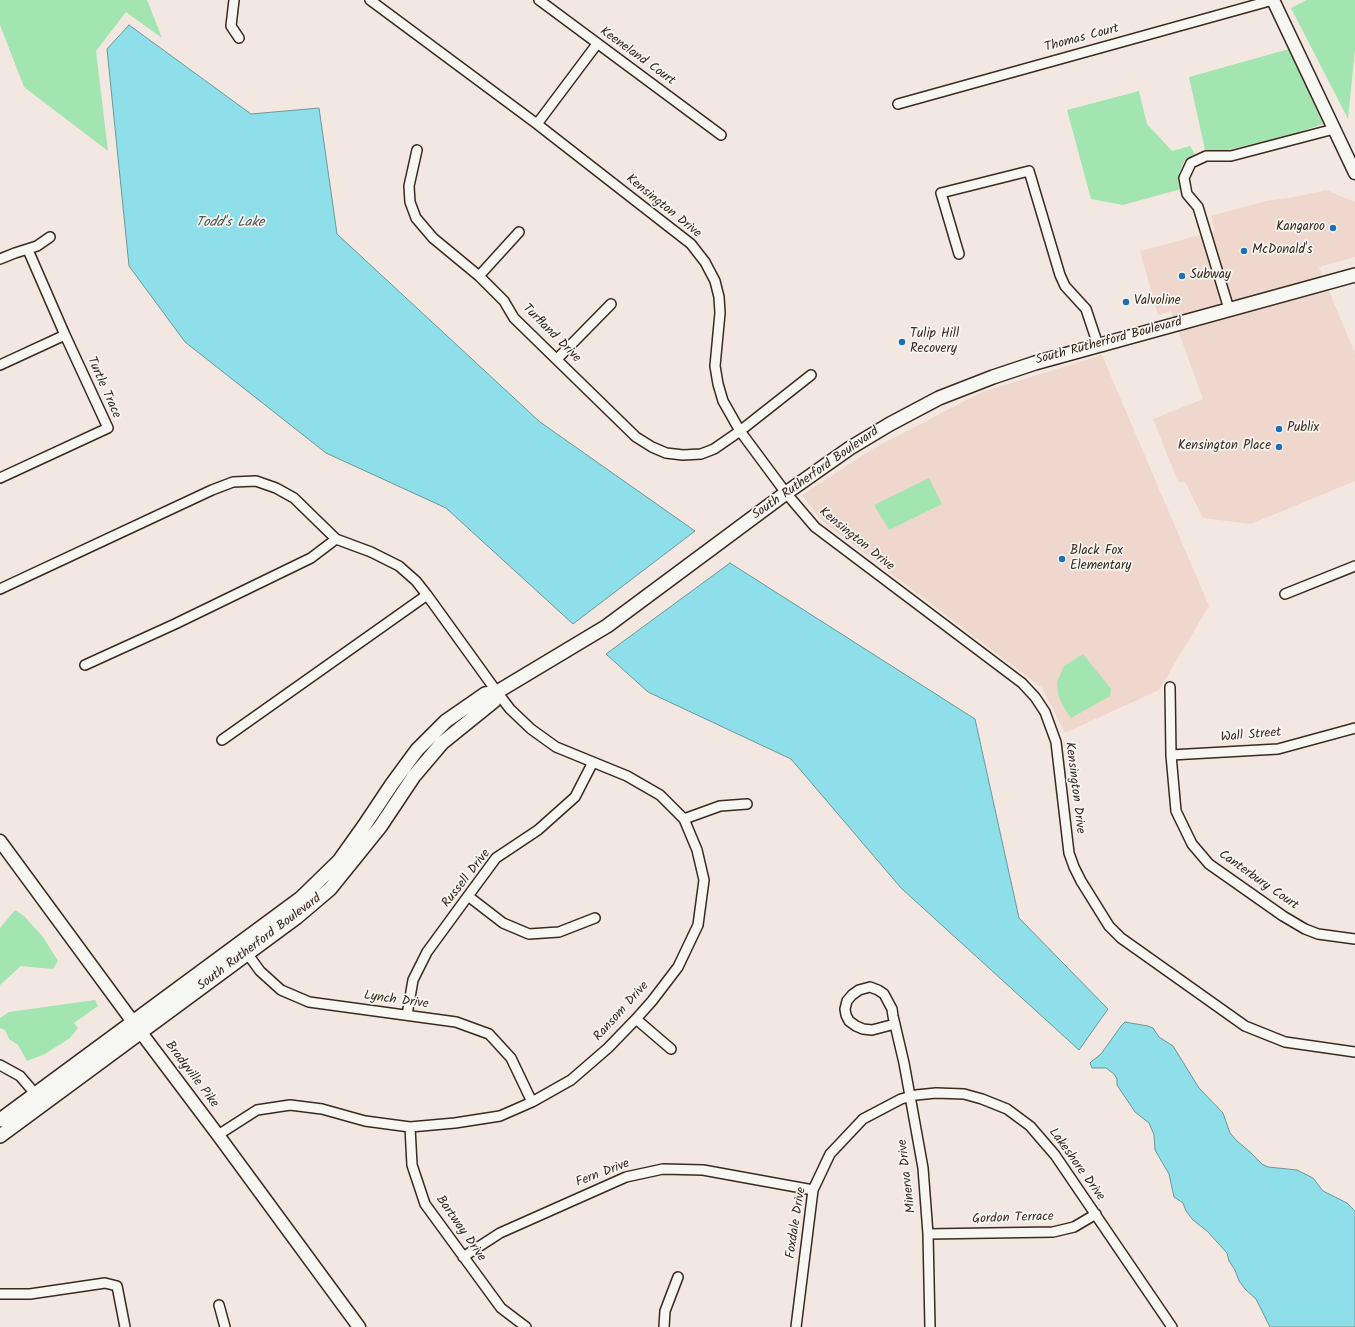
<!DOCTYPE html>
<html>
<head>
<meta charset="utf-8">
<style>
	body { margin:0 }
	canvas { display:block; background:#f3e8e1 }
</style>
</head>
<body>
<canvas width="1355" height="1327"></canvas>
<script>
const ctx = document.querySelector('canvas').getContext('2d');
ctx.lineJoin = 'round';
function fillPath(path, color) { ctx.fillStyle = color; ctx.fill(path, 'evenodd'); }
const toPath = rows => new Path2D(rows.map(r => 'M' + r).join(''));
function strokePath(path, color, width, dash) { ctx.strokeStyle = color; ctx.lineWidth = width; ctx.lineCap = dash ? 'butt' : 'round'; ctx.setLineDash(dash || []); ctx.stroke(path); }
function write(font, color, halo, rows, align = 'center') {
  ctx.font = font + ' Kalam,sans-serif'; ctx.lineWidth = 3.5; ctx.setLineDash([]); ctx.textBaseline = 'middle'; ctx.strokeStyle = halo; ctx.fillStyle = color; for (const [text, x, y, turn = 0] of rows) {
    ctx.save(); ctx.translate(x, y); ctx.rotate((+turn || 0) * Math.PI / 180); ctx.textAlign = isNaN(turn) ? turn : align; if (halo) ctx.strokeText(text, 0, 0); ctx.fillText(text, 0, 0); ctx.restore();
  }
}
const built = toPath([
	[1326,190,1355,202,1355,257,1319,267,1355,353,1355,481,1251,524,1203,518,1185,482,1178,482,1153,419,1203,399,1171,311,1158,315,1140,251,1215,231,1211,216,1266,201,1294,197],
	[1102,355,1209,606,1159,690,1065,733,1042,688,822,521,802,495,874,448,982,392]
]);
const green = toPath([
	[0,0,147,0,162,38,126,12,96,51,108,151,24,87,0,25],
	[1307,0,1355,0,1355,49,1348,119,1291,8],
	[1289,49,1323,124,1287,136,1223,151,1205,150,1189,77],
	[1139,91,1147,124,1172,151,1190,146,1195,154,1184,162,1179,173,1181,189,1123,205,1091,199,1067,110],
	[929,478,942,504,889,530,874,505],
	[1083,654,1111,689,1110,696,1071,718,1063,706,1058,695,1057,682,1064,666],
	[15,910,24,916,43,937,58,961,53,969,21,966,0,985,0,928],
	[95,1000,98,1006,74,1023,78,1028,70,1038,45,1054,27,1061,18,1045,9,1039,5,1030,0,1028,0,1018,9,1012]
]);
const water = toPath([
	[129,25,251,114,319,108,337,234,540,422,695,531,573,624,446,508,326,453,185,342,129,266,107,49,129,25],
	[730,563,975,719,1019,918,1108,1009,1079,1050,901,888,791,759,648,692,606,654,730,563],
	[1125,1022,1148,1026,1153,1028,1159,1037,1173,1046,1199,1088,1223,1113,1230,1133,1237,1141,1250,1152,1262,1164,1268,1167,1297,1170,1313,1178,1323,1191,1347,1203,1355,1211,1355,1327,1270,1327,1256,1299,1245,1289,1239,1281,1235,1270,1229,1261,1227,1253,1208,1232,1193,1220,1186,1211,1183,1203,1174,1197,1169,1174,1155,1150,1154,1135,1149,1123,1135,1112,1117,1085,1117,1079,1114,1074,1106,1068,1092,1068,1090,1063,1092,1061,1101,1054,1121,1026,1125,1022]
]);
const minor = toPath([
	[234,0,231,26,239,38],
	[370,0,537,124,691,244,705,262,715,281,719,297,720,313,715,366,718,384,723,401,740,431,786,493,815,527,1022,683,1035,697,1045,712,1056,742,1069,853,1074,867,1081,881,1109,926,1121,938,1245,1026,1285,1042,1355,1052],
	[539,0,721,135],
	[898,104,1273,0],
	[537,124,597,44],
	[417,150,409,186,410,202,416,218,433,238,479,276,504,301,514,318,636,437,652,447,666,453,683,455,701,454,714,449,740,431,811,375],
	[959,254,941,193,1029,171,1060,275,1065,286,1086,309,1098,345],
	[0,259,15,253,37,246,50,237],
	[479,276,519,232],
	[1229,309,1198,207,1187,194,1184,178,1191,163,1206,156,1231,156,1334,129],
	[557,359,611,304],
	[0,365,65,335],
	[0,478,108,428,65,335,28,250],
	[0,589,212,490,233,482,256,481,276,488,294,498,336,539,311,558,175,624,85,665],
	[1285,594,1355,566],
	[1170,687,1171,755,1176,811,1192,844,1209,864,1283,916,1305,929,1318,934,1355,939],
	[222,740,427,595,416,581,399,566,371,552,336,539],
	[1171,755,1278,749,1355,728],
	[684,819,720,806,747,804],
	[468,896,503,923,529,934,559,932,595,918],
	[244,949,260,971,281,990,309,1002,456,1022,489,1034,511,1058,532,1102],
	[407,1015,413,980,427,952,468,896,496,858,538,830,575,797,593,762],
	[636,1019,671,1049],
	[895,1024,872,1030,863,1029,856,1026,849,1021,846,1015,845,1009,847,1001,852,995,859,990,870,987,878,990,884,994,892,1009,893,1016,904,1063,910,1096,923,1168,928,1234,930,1327],
	[0,1065,20,1076,38,1097],
	[410,1127,412,1165,425,1204,501,1308,526,1327],
	[218,1135,257,1110,290,1105,322,1109,365,1121,410,1127,455,1123,500,1116,532,1102,571,1080,608,1048,636,1019,652,1001,678,967,698,925,704,880,697,850,684,819,660,795,627,776,556,747,531,729,510,709,497,692,427,595],
	[928,1234,1053,1232,1074,1227,1096,1214],
	[463,1257,500,1233,626,1177,663,1169,703,1170,813,1190],
	[0,1294,30,1294,105,1283,117,1286,125,1327],
	[219,1305,225,1327],
	[664,1327,665,1311,678,1277],
	[796,1327,813,1190,830,1154,863,1119,901,1099,916,1095,936,1093,964,1094,982,1099,1007,1109,1030,1126,1055,1155,1172,1327]
]);
const major = toPath([
	[1273,0,1355,173],
	[0,841,133,1022,218,1135,359,1327]
]);
const highway = toPath([
	[0,1120,301,898,339,861,364,826,392,784,417,750,446,721,485,694,497,692,607,626,786,493,850,448,890,424,939,398,993,377,1035,363,1355,275],
	[0,1136,297,917,330,889,380,827,414,776,442,743,494,701,497,692]
]);
const markers = [
	[1333,228,4,"#1f6fb2"],
	[1244,251,4,"#1f6fb2"],
	[1182,276,4,"#1f6fb2"],
	[1126,302,4,"#1f6fb2"],
	[902,342,4,"#1f6fb2"],
	[1279,429,4,"#1f6fb2"],
	[1279,447,4,"#1f6fb2"],
	[1062,559,4,"#1f6fb2"]
];
const streetNames = [
	["Thomas Court",1082,39,-15],
	["Keeneland Court",637,57,36],
	["Kensington Drive",663,207,39],
	["Turfland Drive",551,334,45],
	["South Rutherford Boulevard",1109,342,-15],
	["Turtle Trace",103,388,66],
	["South Rutherford Boulevard",816,474,-35],
	["Kensington Drive",856,540,39],
	["Wall Street",1251,736,-5],
	["Kensington Drive",1074,788,83],
	["Russell Drive",467,879,-52],
	["Canterbury Court",1258,881,35],
	["South Rutherford Boulevard",260,943,-37],
	["Lynch Drive",396,1001,8],
	["Ransom Drive",622,1012,-48],
	["Bradyville Pike",191,1075,53],
	["Lakeshore Drive",1076,1165,54],
	["Fern Drive",603,1174,-21],
	["Minerva Drive",908,1176,-97],
	["Gordon Terrace",1013,1219,-2],
	["Foxdale Drive",797,1223,-81],
	["Bartway Drive",460,1229,55]
];
const poiNames = [
	["Kangaroo",1325,228,"right"],
	["McDonald's",1252,251],
	["Subway",1190,276],
	["Valvoline",1134,302],
	["Tulip Hill",910,335],
	["Recovery",910,350],
	["Publix",1287,429],
	["Kensington Place",1271,447,"right"],
	["Black Fox",1070,552],
	["Elementary",1070,567]
];
const waterNames = [
	["Todd's Lake",230,224]
];
fillPath(built, '#efd7cd');
fillPath(green, '#a2e5b0');
fillPath(water, '#8edfe9');
strokePath(water, '#6d9798', 1);
strokePath(minor, '#3b2a1e', 12);
strokePath(major, '#3b2a1e', 15);
strokePath(highway, '#3b2a1e', 16);
strokePath(minor, '#f6f6f2', 9);
strokePath(major, '#f6f6f2', 12);
strokePath(highway, '#f6f6f2', 13);
for (const [x, y, r, color] of markers) { const dot = new Path2D(); dot.arc(x, y, r, 0, 2 * Math.PI); ctx.fillStyle = color; ctx.fill(dot); strokePath(dot, '#f6f6f2', 1.5); }
write('13px', '#3b2a1e', '#f6f6f2', streetNames);
write('13px', '#3b2a1e', '#f6f6f2', poiNames, 'left');
write('italic 14px', '#505751', '#f6f6f2', waterNames);
</script>
</body>
</html>
